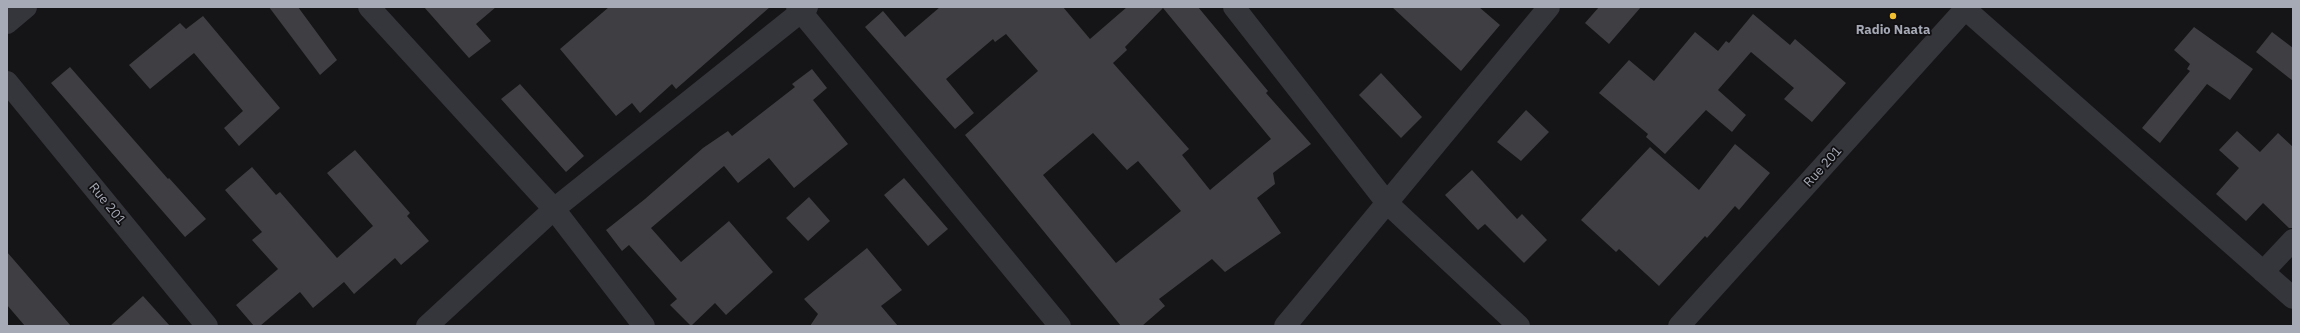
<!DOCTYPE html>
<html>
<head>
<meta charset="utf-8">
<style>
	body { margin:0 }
	#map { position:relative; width:2300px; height:333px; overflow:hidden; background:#151416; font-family:"IBM Plex Sans",sans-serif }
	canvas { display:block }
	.frame { position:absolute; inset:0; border:8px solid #a6aab6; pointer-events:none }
</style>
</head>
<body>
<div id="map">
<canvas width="2300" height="333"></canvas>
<div class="frame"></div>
</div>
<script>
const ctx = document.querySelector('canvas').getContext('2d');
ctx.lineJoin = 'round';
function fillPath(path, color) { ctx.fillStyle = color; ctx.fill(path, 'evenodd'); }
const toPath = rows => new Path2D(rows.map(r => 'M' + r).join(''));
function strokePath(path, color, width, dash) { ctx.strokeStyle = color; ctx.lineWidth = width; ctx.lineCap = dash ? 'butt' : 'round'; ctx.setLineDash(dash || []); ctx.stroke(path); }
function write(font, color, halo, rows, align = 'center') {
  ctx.font = font + ' "IBM Plex Sans",sans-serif'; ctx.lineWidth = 3.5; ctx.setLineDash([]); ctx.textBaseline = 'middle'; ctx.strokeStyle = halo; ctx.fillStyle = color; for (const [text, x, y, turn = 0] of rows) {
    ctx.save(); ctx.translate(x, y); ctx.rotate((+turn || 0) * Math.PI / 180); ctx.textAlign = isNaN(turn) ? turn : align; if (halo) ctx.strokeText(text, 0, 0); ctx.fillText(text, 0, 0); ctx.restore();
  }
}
const building = toPath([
	[269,7,298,7,337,60,320,75],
	[424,7,496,7,476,24,491,41,469,58],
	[609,7,770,7,676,89,672,84,640,113,632,103,616,116,560,49],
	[940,7,1063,7,1090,39,1127,7,1198,7,1268,91,1266,93,1311,144,1273,173,1275,184,1257,198,1281,233,1225,272,1212,259,1159,299,1165,306,1142,326,1121,326,965,135,1038,71,1006,34,995,42,993,39,946,79,974,113,955,129,865,27,883,11,905,37],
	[1163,8,1271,139,1210,190,1182,155,1189,149,1113,63,1127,50,1125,47],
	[1093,133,1127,170,1138,161,1181,211,1116,263,1043,175],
	[1392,7,1479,7,1500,25,1461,71],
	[1599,7,1641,7,1609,44,1585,23],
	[1753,14,1790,45,1795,39,1846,83,1812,122,1784,99,1794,88,1751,52,1718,90,1746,115,1732,132,1706,110,1665,154,1646,137,1648,134,1599,93,1629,60,1654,81,1695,32,1718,51,1726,41,1729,43],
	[203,16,280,108,239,146,224,128,243,111,194,53,150,89,129,65,180,23,186,29],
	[2194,27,2253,69,2230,100,2207,84,2160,143,2142,128,2190,71,2187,69,2190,64,2174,50],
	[2272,32,2293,48,2293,81,2256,52],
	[70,67,168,179,169,178,206,219,185,237,51,83],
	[812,69,827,88,813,100,848,144,794,188,769,158,738,183,724,166,651,228,681,262,729,221,773,272,726,315,715,303,691,326,670,305,677,299,629,245,622,251,606,230,645,199,703,148,728,131,732,136,795,87,792,84],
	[1381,73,1422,117,1401,138,1359,95],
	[520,84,584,156,566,172,501,99],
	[1526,110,1549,132,1521,161,1497,142],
	[2237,131,2260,152,2278,133,2293,147,2293,228,2289,228,2263,203,2246,221,2216,194,2239,168,2219,150],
	[1735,144,1770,173,1739,210,1735,206,1707,238,1705,236,1659,286,1619,249,1616,252,1581,220,1650,147,1699,190],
	[355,150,410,213,407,216,429,241,401,265,395,258,354,294,344,282,313,308,300,292,260,326,254,326,236,305,278,269,252,240,262,232,225,190,252,167,276,195,280,192,337,258,373,226,327,173],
	[1472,170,1517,219,1522,214,1547,240,1524,263,1485,224,1478,230,1445,195],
	[904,178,948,229,928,246,884,195],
	[809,197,830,221,808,241,786,218],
	[867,248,902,290,881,306,898,326,810,326,818,314,804,299],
	[7,252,71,326,25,326,7,305],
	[143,296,170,326,110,326]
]);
const minor = toPath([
	[369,7,554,209,644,326],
	[797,7,1060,326],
	[1234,7,1387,203,1519,326],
	[1963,7,2293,298],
	[7,23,26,7],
	[7,82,207,326],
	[2263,272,2293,240],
	[427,326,554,209,807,7],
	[1285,326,1549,7],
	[1679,326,1967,7]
]);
const markers = [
	[1893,16,4,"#f2bf31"]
];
const poiNames = [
	["Radio Naata",1893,30]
];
const streetNames = [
	["Rue 201",1823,167,-48],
	["Rue 201",107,204,51]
];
fillPath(building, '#3f3f43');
strokePath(minor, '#35363b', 22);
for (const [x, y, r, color] of markers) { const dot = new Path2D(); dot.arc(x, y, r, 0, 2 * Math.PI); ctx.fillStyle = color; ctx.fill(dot); strokePath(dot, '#100f11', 1.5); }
write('bold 13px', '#a6aab6', '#100f11', poiNames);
write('13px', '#a6aab6', '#100f11', streetNames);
</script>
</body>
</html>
